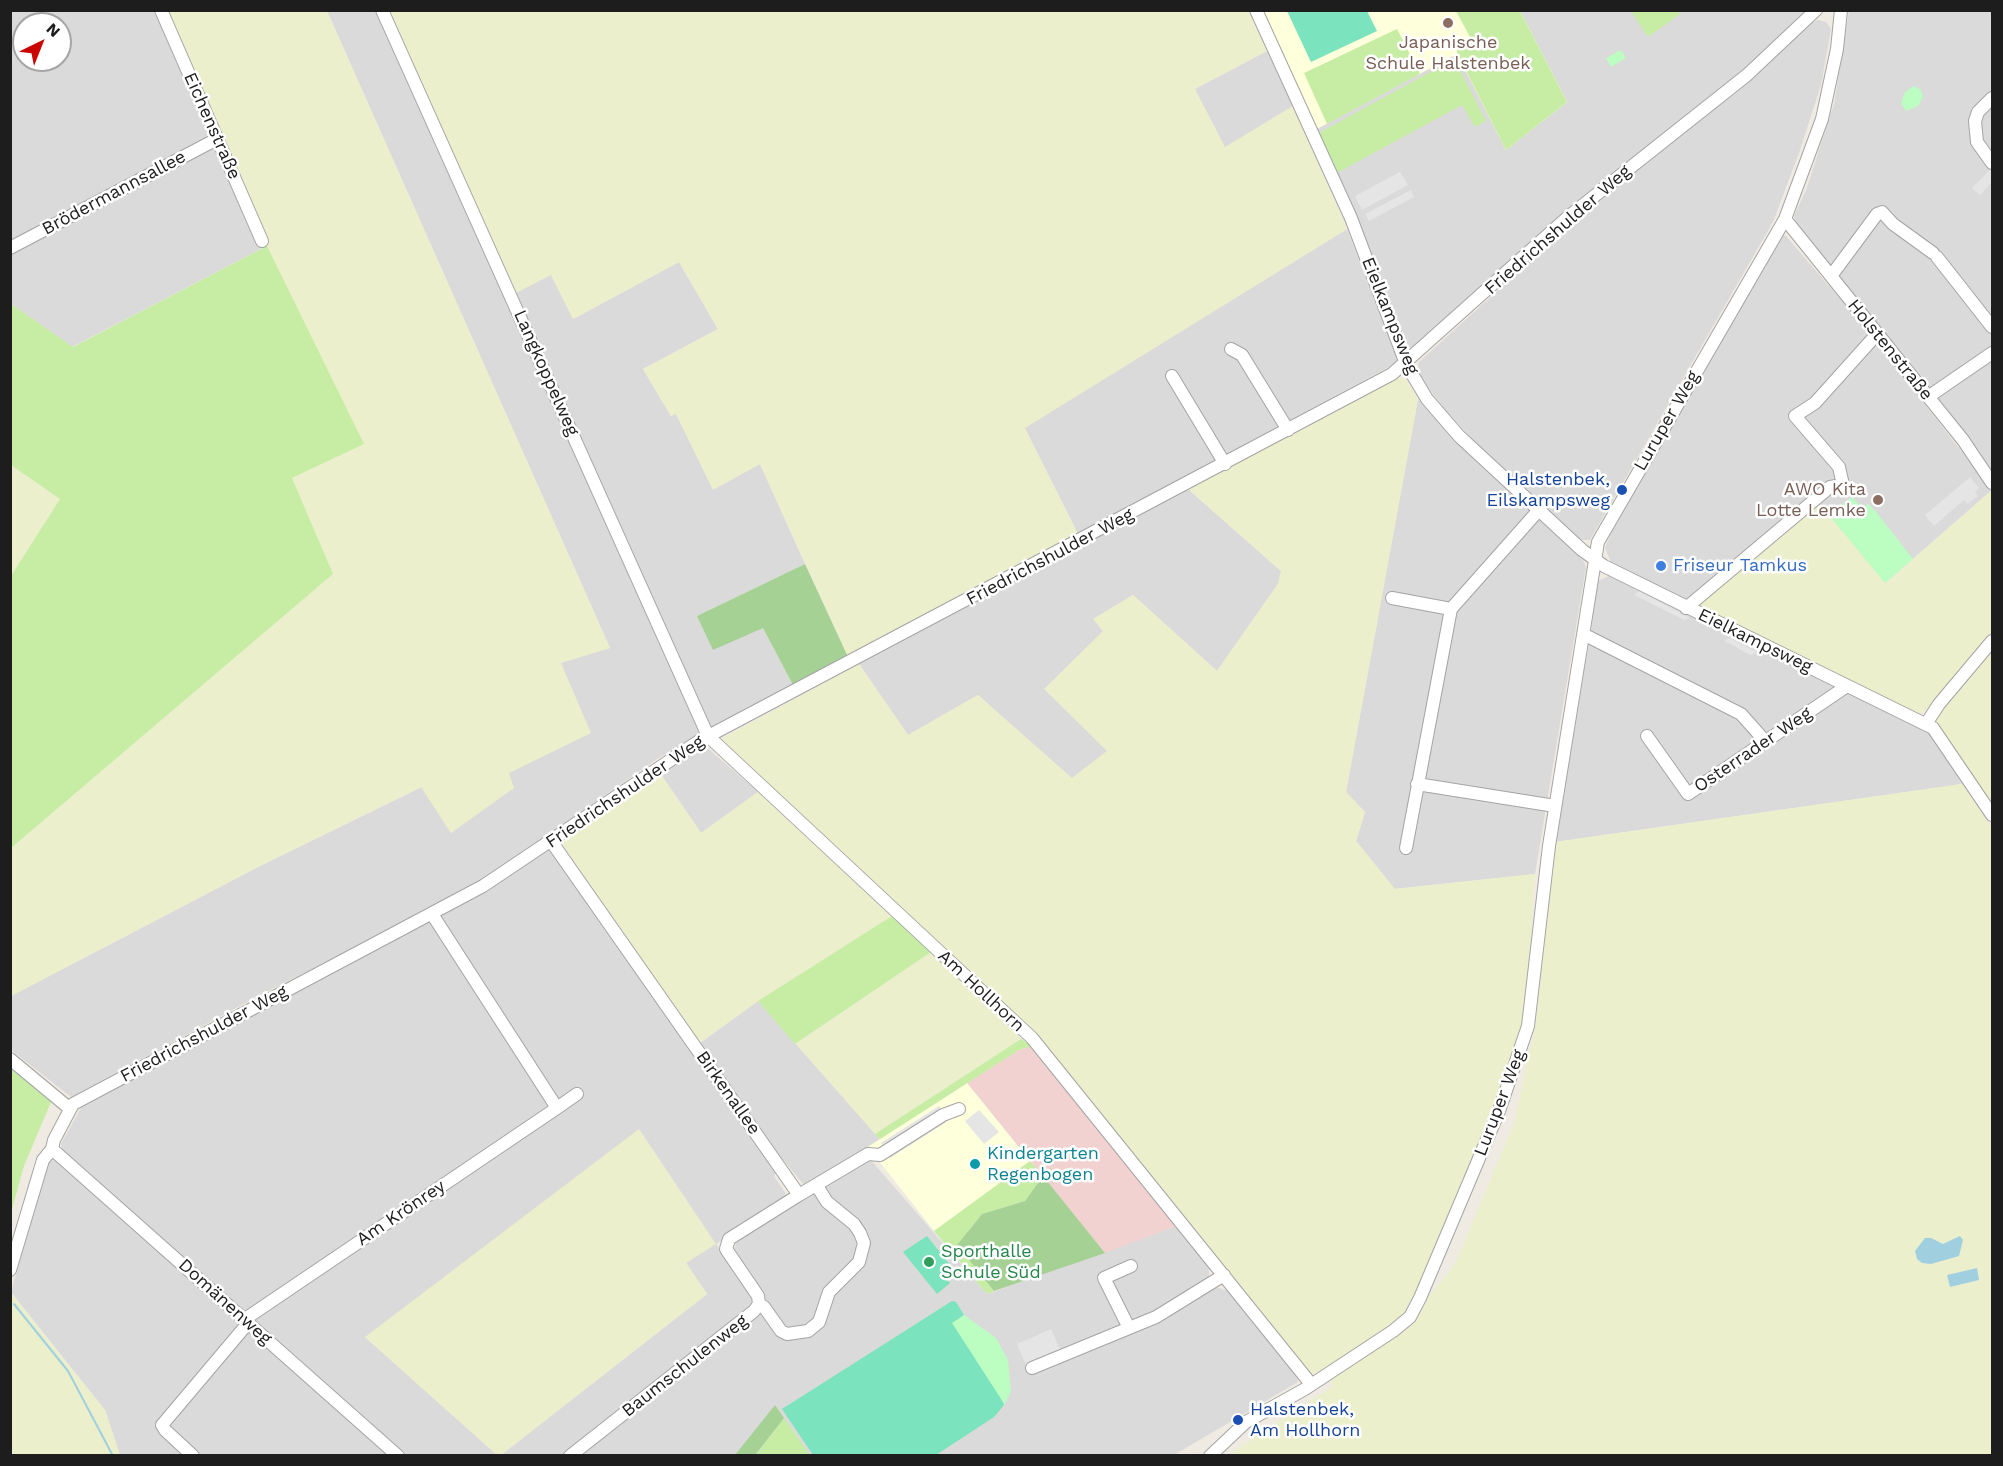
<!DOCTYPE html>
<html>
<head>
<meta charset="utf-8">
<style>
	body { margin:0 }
	#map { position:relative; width:2003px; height:1466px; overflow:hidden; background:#efebe2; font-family:"Work Sans",sans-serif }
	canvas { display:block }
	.frame { position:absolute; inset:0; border:12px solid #1d1d1d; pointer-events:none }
	.north { position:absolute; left:12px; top:12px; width:60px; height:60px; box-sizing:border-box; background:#fff; border:2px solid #a5a5a5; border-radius:50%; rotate:43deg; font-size:16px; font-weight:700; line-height:24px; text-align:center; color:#1d1d1d }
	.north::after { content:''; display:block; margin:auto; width:21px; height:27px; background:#ca0400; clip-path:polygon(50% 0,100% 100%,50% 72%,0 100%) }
</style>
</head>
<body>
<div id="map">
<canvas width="2003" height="1466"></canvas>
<div class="frame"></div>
<div class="north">N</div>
</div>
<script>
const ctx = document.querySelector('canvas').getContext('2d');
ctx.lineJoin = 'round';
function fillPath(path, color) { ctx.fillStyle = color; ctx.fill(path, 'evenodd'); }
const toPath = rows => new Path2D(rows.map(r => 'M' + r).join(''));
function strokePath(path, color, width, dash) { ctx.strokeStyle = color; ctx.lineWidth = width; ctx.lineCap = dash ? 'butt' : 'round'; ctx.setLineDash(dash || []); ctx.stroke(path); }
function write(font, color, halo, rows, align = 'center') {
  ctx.font = font + ' "Work Sans",sans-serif'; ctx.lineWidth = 5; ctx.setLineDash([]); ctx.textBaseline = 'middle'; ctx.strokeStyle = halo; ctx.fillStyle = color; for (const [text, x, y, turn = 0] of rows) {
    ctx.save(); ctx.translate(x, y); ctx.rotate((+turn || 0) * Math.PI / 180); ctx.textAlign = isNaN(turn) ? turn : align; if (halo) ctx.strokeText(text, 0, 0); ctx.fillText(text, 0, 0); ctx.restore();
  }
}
const residential = toPath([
	[11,11,155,11,208,131,206,140,11,243],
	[24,24,60,24,60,60,24,60],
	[327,11,377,11,551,275,573,319,679,262,718,329,643,369,671,416,676,413,713,489,760,464,805,564,697,616,763,628,794,687,660,757,489,876,421,914,262,994,71,1097,11,1050,11,996,260,866,422,787,451,833,508,773,561,662,610,648],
	[1520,11,1806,11,1741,74,1570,207,1415,349,1407,348,1365,239,1315,130,1457,53,1506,149,1567,102],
	[1849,11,1992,11,1992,473,1980,452,1797,225,1794,216,1806,190,1834,104],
	[1818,20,1826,22,1831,29,1821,85,1799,153,1773,222,1590,540,1581,540,1500,468,1444,409,1418,373,1419,362,1594,203,1746,85,1806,26],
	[1267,51,1293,106,1225,148,1194,89],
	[216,146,261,249,72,347,11,304,11,254],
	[1347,229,1398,362,1078,534,1024,428],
	[1783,235,1786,236,1860,322,1992,490,1885,583,1696,606,1611,562,1605,548,1612,531,1750,288],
	[1418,399,1451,437,1583,560,1586,567,1535,874,1394,889,1356,841,1365,812,1346,792],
	[1188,489,1282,572,1278,584,1217,671,1133,595,1094,619,1103,631,1108,751,1071,779,978,695,908,735,859,664],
	[1609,576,1929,732,1962,784,1555,842,1591,632,1596,582],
	[703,744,758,792,701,833,660,773],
	[549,849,777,1172,774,1176,786,1194,785,1198,716,1244,753,1297,754,1305,562,1455,501,1455,707,1294,686,1263,716,1243,365,1337,497,1455,407,1455,254,1319,581,1096,576,1088,556,1101,440,916,486,892],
	[431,921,550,1105,246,1312,62,1150,61,1144,82,1106],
	[758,1001,880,1139,810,1184,804,1185,779,1155,700,1043],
	[870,1159,987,1294,1176,1226,1209,1266,1209,1279,1216,1287,1230,1292,1296,1375,1298,1382,1174,1455,578,1456,767,1307,733,1254,738,1237],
	[54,1160,242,1324,155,1425,189,1455,120,1455,105,1410,11,1292,47,1163],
	[248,1330,390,1455,201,1455,172,1431,168,1423]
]);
const commercial = toPath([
	[1032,1046,1176,1226,1105,1253,967,1083,1019,1050]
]);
const education = toPath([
	[1261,11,1520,11,1567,102,1506,150,1457,54,1315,130],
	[967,1083,1030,1161,934,1231,868,1147]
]);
const farmland = toPath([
	[167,11,327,11,610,648,561,663,591,733,509,773,514,788,451,833,421,787,260,866,11,996,11,848,333,574,292,478,363,444,267,246],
	[388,11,1248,11,1267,51,1195,89,1225,147,1293,106,1347,229,1025,428,1078,534,848,657,760,464,713,490,676,414,671,416,643,369,718,329,679,262,573,319,551,275,516,293],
	[1397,377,1407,381,1418,399,1346,792,1365,812,1356,841,1395,889,1535,874,1526,1027,1494,1112,1414,1301,1389,1329,1319,1373,1309,1374,1036,1035,721,739,859,664,908,735,978,695,1072,778,1107,751,1044,689,1103,631,1093,619,1133,595,1217,671,1278,584,1281,571,1188,489],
	[11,465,60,499,11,576],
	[1992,490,1992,635,1929,708,1922,713,1912,712,1696,606,1820,504,1886,583],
	[1992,641,1992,815,1926,724],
	[660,773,701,833,758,792,892,916,758,1001,700,1043,561,842],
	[1962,784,1992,828,1992,1455,1232,1456,1234,1451,1333,1386,1330,1379,1406,1330,1418,1318,1428,1298,1455,1264,1514,1124,1536,1024,1555,842],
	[931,952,1021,1039,875,1134,796,1044],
	[639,1129,716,1244,686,1263,707,1294,501,1455,497,1455,365,1337],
	[10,1292,105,1410,120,1455,11,1455]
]);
const grass = toPath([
	[1456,11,1520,11,1567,102,1506,150,1457,53,1457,44,1470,37],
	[1631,11,1677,11,1680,14,1648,37],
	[1397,29,1420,74,1327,124,1304,73],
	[1454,59,1486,121,1475,127,1462,105,1335,174,1317,134],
	[267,246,364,444,292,478,333,574,11,848,11,576,60,499,11,465,11,304,73,347],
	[892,916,931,952,795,1044,758,1001],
	[1021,1039,1032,1046,1019,1050,880,1139,875,1134],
	[11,1069,51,1102,24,1166,11,1213],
	[1030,1161,1043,1176,1025,1201,982,1214,957,1245,994,1291,987,1294,934,1231],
	[784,1418,810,1455,755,1456]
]);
const forest = toPath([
	[805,564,848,657,794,687,763,628,713,650,697,616],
	[1043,1176,1105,1253,994,1291,957,1245,982,1214,1025,1201],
	[775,1405,784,1418,755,1455,735,1455]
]);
const park = toPath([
	[1621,50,1626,58,1611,67,1606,58],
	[1914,86,1921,90,1923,97,1918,106,1906,111,1901,103,1905,92],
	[1852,497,1862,508,1868,504,1876,512,1913,559,1885,583,1833,520,1841,505],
	[964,1315,996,1338,1008,1360,1011,1392,1004,1405,951,1323]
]);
const pitch = toPath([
	[1287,11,1367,11,1377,31,1311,62],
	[927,1236,955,1271,946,1278,950,1283,937,1294,903,1252],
	[952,1301,956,1302,964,1315,952,1323,1003,1402,1004,1405,994,1417,936,1455,813,1455,782,1409]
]);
const parking = toPath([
	[1992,168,1992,182,1980,195,1972,188],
	[1400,172,1408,185,1362,210,1355,196],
	[1411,190,1414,197,1369,221,1365,214],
	[1970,477,1979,488,1975,492,1978,496,1968,504,1964,500,1934,526,1925,515],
	[1639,591,1690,618,1684,620,1634,595],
	[1729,638,1757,652,1751,655,1724,641],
	[939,1106,948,1121,890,1158,881,1143],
	[979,1110,999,1132,984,1144,965,1121],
	[1051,1329,1060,1349,1026,1365,1017,1344]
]);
const water = toPath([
	[1960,1236,1963,1240,1959,1256,1931,1264,1922,1263,1917,1259,1915,1251,1925,1238,1931,1238,1943,1244],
	[1977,1268,1979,1280,1950,1287,1947,1275]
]);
const stream = toPath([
	[14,1304,68,1371,113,1456]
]);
const minor = toPath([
	[161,10,262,241],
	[382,10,708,736,1032,1038,1311,1384],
	[1256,10,1351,218,1406,364,1427,399,1459,436,1582,550,1604,566,1933,728,1992,815],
	[1992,98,1978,112,1975,121,1977,142,1992,163],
	[1785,219,1963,440,1992,483],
	[10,248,217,139],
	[1937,257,1992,327],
	[1831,276,1877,214,1882,212,1893,224,1933,253],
	[1231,349,1242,355,1288,430],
	[1172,376,1225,464],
	[1928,397,1992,353],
	[1392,598,1451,609],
	[1686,608,1830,487,1843,485,1839,467,1795,416,1815,403,1877,334],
	[1585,635,1741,714,1765,741],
	[1926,724,1939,704,1992,641],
	[1647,736,1688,794,1847,686],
	[1417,784,1555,806],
	[551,841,799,1195,868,1154,880,1155,943,1115,959,1109],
	[1406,848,1451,609,1538,511],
	[10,1059,69,1108],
	[557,1108,577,1094],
	[52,1149,54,1140,73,1104,483,886,699,741,1392,374,1568,217,1747,75,1816,10],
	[52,1149,398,1456],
	[10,1270,43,1160,52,1149],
	[759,1304,764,1307,781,1331,787,1334,808,1331,819,1322,829,1292,859,1262,864,1243,860,1233,854,1224,827,1202,817,1186],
	[245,1319,557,1108,432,914],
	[1129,1328,1104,1278,1131,1266],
	[1032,1368,1156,1317,1224,1275],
	[193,1456,165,1430,162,1425,249,1322],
	[570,1456,754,1311,759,1304,758,1296,726,1249,729,1239,799,1195],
	[1210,1456,1246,1422,1305,1389,1393,1331,1410,1317,1420,1298,1499,1111,1528,1026,1549,846,1598,542,1785,219,1822,119,1837,49,1841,10]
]);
const markers = [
	[1448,23,6,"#8d6e63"],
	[1622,490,6,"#1a4fb4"],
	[1878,500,6,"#8d6e63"],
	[1661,566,6,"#3f7fe0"],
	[975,1164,6,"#0f9aa8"],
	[929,1262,6,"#2e9e5b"],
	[1238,1420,6,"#1a4fb4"]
];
const educationNames = [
	["Japanische",1448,43],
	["Schule Halstenbek",1448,64],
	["AWO Kita",1866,490,"right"],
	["Lotte Lemke",1866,511,"right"]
];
const streetNames = [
	["Eichenstraße",212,126,66],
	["Brödermannsallee",114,193,-28],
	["Friedrichshulder Weg",1558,230,-41],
	["Eielkampsweg",1390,316,68],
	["Holstenstraße",1890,350,51],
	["Langkoppelweg",546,373,66],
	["Luruper Weg",1667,421,-60],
	["Friedrichshulder Weg",1050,557,-28],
	["Eielkampsweg",1755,641,26],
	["Osterrader Weg",1753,750,-34],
	["Friedrichshulder Weg",625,792,-34],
	["Am Hollhorn",981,991,43],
	["Friedrichshulder Weg",204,1034,-28],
	["Birkenallee",728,1093,55],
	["Luruper Weg",1500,1103,-69],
	["Am Krönrey",401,1213,-34],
	["Domänenweg",225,1302,42],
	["Baumschulenweg",685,1366,-38]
];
const transitNames = [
	["Halstenbek,",1610,480],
	["Eilskampsweg",1610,501],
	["Halstenbek,",1250,1410,"left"],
	["Am Hollhorn",1250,1431,"left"]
];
const shopNames = [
	["Friseur Tamkus",1673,566]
];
const cultureNames = [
	["Kindergarten",987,1154],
	["Regenbogen",987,1175]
];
const leisureNames = [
	["Sporthalle",941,1252],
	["Schule Süd",941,1273]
];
fillPath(residential, '#dbdada');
fillPath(commercial, '#f1d2d0');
fillPath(education, '#feffdb');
fillPath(farmland, '#ecefcc');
fillPath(grass, '#c7eda5');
fillPath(forest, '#a5d194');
fillPath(park, '#bcfdc2');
fillPath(pitch, '#7be3bd');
fillPath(parking, '#e5e5e5');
fillPath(water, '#a0d0e0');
strokePath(stream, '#a0d0e0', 2);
strokePath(minor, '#a4a4a4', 14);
strokePath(minor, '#fff', 12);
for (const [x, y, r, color] of markers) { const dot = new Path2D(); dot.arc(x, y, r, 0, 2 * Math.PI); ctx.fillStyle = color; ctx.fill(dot); strokePath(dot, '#fff', 2); }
write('18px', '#785e54', '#fff', educationNames);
write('18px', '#1d1d1d', '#fff', streetNames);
write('18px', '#164399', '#fff', transitNames, 'right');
write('18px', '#366cbe', '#fff', shopNames, 'left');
write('18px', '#0d838f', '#fff', cultureNames, 'left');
write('18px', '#27864d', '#fff', leisureNames, 'left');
</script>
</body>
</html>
